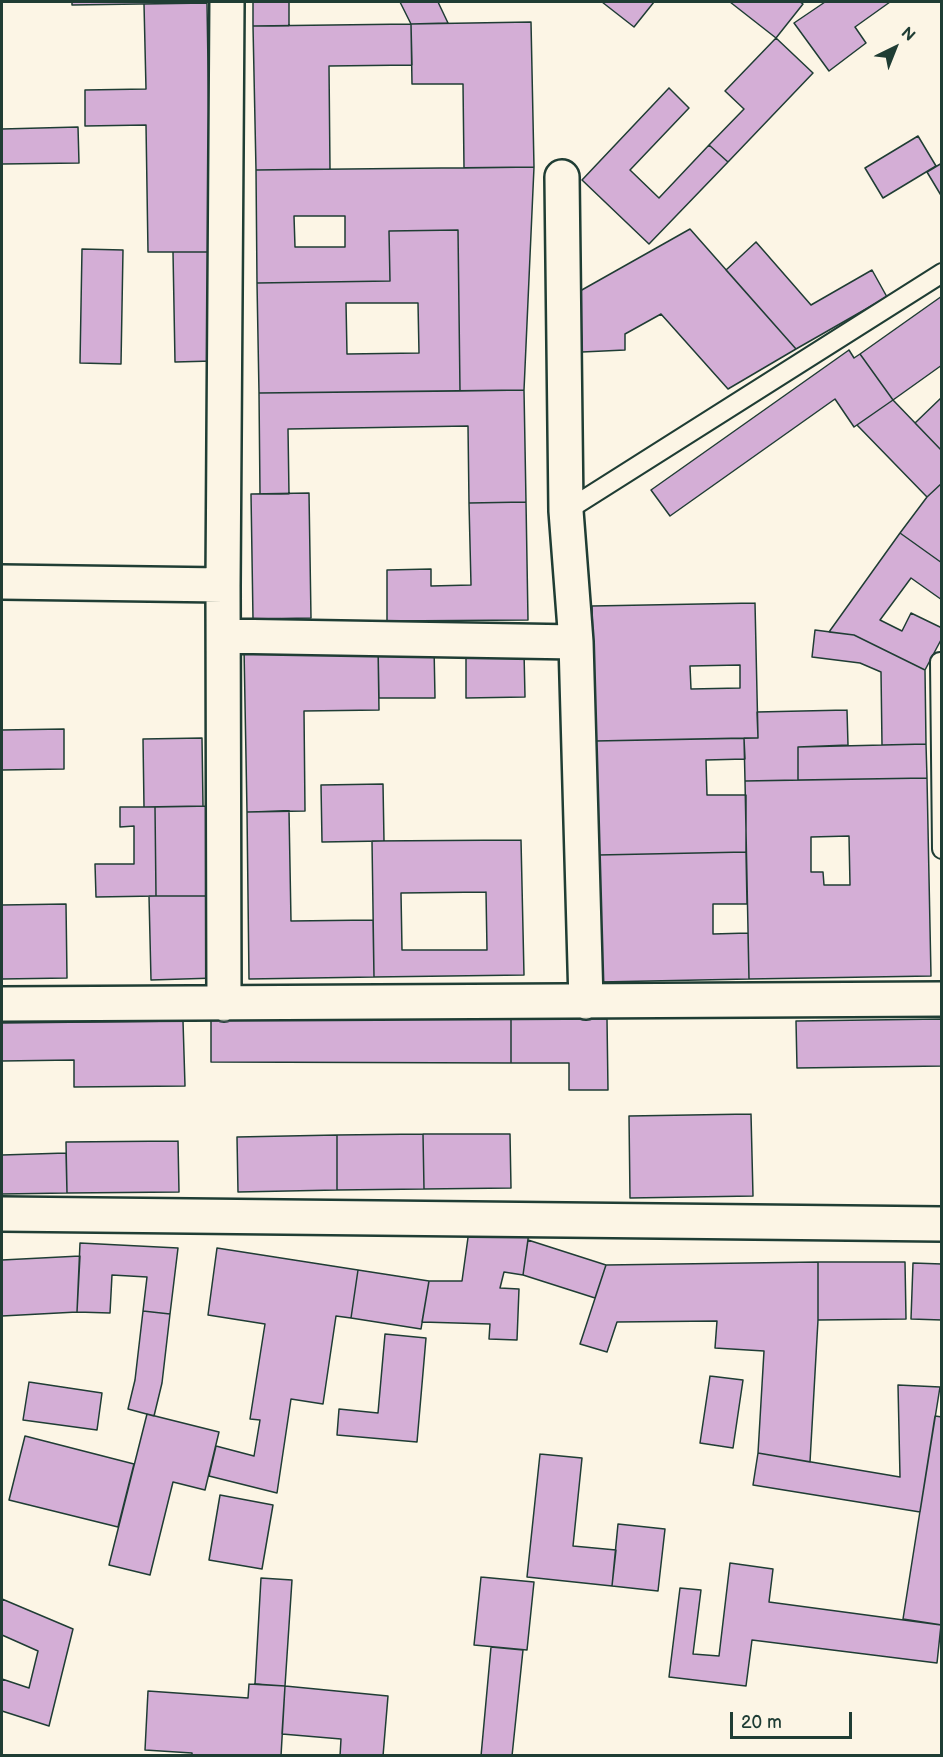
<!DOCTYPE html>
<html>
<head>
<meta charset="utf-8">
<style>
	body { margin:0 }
	#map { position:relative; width:943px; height:1757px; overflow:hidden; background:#fcf5e5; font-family:"Balsamiq Sans",sans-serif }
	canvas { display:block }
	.frame { position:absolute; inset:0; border:3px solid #1f3d34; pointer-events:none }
	.north { position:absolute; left:865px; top:18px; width:60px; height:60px; -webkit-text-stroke:4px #fcf5e5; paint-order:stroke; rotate:43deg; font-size:16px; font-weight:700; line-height:24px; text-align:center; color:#1f3d34 }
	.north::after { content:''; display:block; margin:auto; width:21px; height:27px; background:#1f3d34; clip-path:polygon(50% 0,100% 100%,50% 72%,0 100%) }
	.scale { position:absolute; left:730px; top:1712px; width:122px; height:27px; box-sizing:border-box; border:3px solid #1f3d34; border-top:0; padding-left:8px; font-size:18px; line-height:21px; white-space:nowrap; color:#1f3d34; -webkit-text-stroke:4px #fcf5e5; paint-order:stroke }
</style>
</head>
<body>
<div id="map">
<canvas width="943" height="1757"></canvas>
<div class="frame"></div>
<div class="north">N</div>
<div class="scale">20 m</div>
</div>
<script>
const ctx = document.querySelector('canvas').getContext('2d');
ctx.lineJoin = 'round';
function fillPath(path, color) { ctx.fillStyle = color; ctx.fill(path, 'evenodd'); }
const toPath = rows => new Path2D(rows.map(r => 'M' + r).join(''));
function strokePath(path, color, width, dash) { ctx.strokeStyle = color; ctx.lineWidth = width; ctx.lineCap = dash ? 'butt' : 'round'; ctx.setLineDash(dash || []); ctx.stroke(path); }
const building = toPath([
	[72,2,207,2,207,3,72,5,72,2],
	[253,2,289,2,289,26,253,26,253,2],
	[400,2,438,2,448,23,411,24,400,2],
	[602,2,654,2,634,27,602,2],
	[730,2,800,2,803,4,776,38,730,2],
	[825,2,890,2,855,27,866,43,829,71,794,23,825,2],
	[207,3,211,252,148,252,146,125,85,126,85,90,146,89,144,4,207,3],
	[531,22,534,167,464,168,463,84,412,84,411,24,531,22],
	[411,24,412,65,329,66,330,169,256,170,253,26,411,24],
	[776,38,813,73,728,162,709,145,744,109,725,91,776,38],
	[669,88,689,108,630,170,659,198,709,145,728,162,649,244,582,180,669,88],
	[78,127,79,163,2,164,2,129,78,127],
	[918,136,936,166,883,198,865,168,918,136],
	[942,163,942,197,927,172,942,163],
	[534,167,524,390,460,391,458,230,389,231,390,281,257,283,256,170,534,167],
	[294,216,345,216,345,247,295,247,294,216],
	[690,229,796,349,728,389,661,314,625,334,625,350,582,352,580,291,690,229],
	[458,230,460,391,259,393,257,283,390,281,389,231,458,230],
	[346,303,418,303,419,353,347,354,346,303],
	[756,242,811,305,872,270,887,297,796,349,726,270,756,242],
	[82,249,123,250,121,364,80,363,82,249],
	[173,252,211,252,213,361,175,362,173,252],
	[942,296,942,365,893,400,860,354,942,296],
	[849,350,854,358,860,354,893,400,854,427,835,399,670,516,651,490,849,350],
	[524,390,526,502,469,503,468,426,288,429,289,494,260,494,259,393,524,390],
	[942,397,942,451,915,423,942,397],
	[893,400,942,451,942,483,927,497,857,425,893,400],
	[942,483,942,563,900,533,927,497,942,483],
	[309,493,311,618,253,619,251,494,309,493],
	[526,502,528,620,387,621,387,570,431,569,431,586,471,585,469,503,526,502],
	[900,533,942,563,942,600,911,578,880,620,902,631,911,613,942,628,942,638,925,670,854,635,829,632,900,533],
	[755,603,758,738,595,741,592,606,755,603],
	[740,665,740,688,691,689,690,666,740,665],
	[815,630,854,635,925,670,926,744,882,745,881,672,860,663,812,657,815,630],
	[378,646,434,646,435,698,379,698,378,646],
	[378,646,379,710,304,711,305,811,247,812,244,648,378,646],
	[466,652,524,652,525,697,466,698,466,652],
	[847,710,848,745,798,747,798,780,745,781,744,738,758,738,757,712,847,710],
	[64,729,64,769,2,770,2,730,64,729],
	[202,738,203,806,144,807,143,739,202,738],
	[744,738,745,759,706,760,707,795,746,795,746,852,598,855,595,741,744,738],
	[926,744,927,778,798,780,798,747,926,744],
	[927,778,931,976,749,979,745,781,927,778],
	[849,836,850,885,824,885,823,872,811,872,811,837,849,836],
	[383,784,384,841,322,842,321,785,383,784],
	[212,806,214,896,156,896,155,807,212,806],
	[120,807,155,807,156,896,96,897,95,864,134,864,134,826,120,827,120,807],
	[289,811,291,921,373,920,374,977,249,979,247,812,289,811],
	[521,840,524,975,374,977,372,841,521,840],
	[486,892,487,950,402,950,401,893,486,892],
	[746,852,747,904,713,904,713,934,748,933,749,979,600,982,598,855,746,852],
	[149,896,214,896,215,978,151,980,149,896],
	[66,904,67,978,2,979,2,905,66,904],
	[211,1018,511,1018,511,1063,211,1062,211,1018],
	[511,1018,607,1019,608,1090,569,1090,569,1063,511,1063,511,1018],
	[942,1019,942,1066,797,1068,796,1021,942,1019],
	[183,1021,185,1086,74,1087,74,1060,2,1061,2,1023,183,1021],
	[751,1114,753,1196,630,1198,629,1116,751,1114],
	[423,1134,510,1134,511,1188,424,1189,423,1134],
	[423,1134,424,1189,337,1190,337,1135,423,1134],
	[337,1135,337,1190,238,1192,237,1137,337,1135],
	[178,1141,179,1192,67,1193,66,1142,178,1141],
	[66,1153,67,1193,2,1194,2,1155,66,1153],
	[470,1223,529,1232,523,1275,504,1272,500,1288,519,1289,517,1340,489,1339,490,1324,422,1322,429,1281,462,1281,470,1223],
	[528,1240,606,1265,595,1298,523,1275,528,1240],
	[80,1243,178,1248,170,1314,143,1311,147,1277,112,1275,110,1313,77,1312,80,1243],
	[217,1248,358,1270,351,1318,336,1316,323,1404,291,1399,277,1493,209,1476,216,1446,254,1456,260,1420,250,1419,265,1324,208,1315,217,1248],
	[80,1256,77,1312,2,1316,2,1260,80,1256],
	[818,1262,905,1262,906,1319,818,1320,818,1262],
	[818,1262,818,1320,810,1462,758,1453,764,1351,715,1348,717,1321,617,1322,607,1352,580,1344,606,1265,818,1262],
	[913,1263,942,1264,942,1320,911,1319,913,1263],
	[358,1270,429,1281,421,1329,351,1318,358,1270],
	[143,1311,170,1314,162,1383,154,1416,128,1409,135,1380,143,1311],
	[385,1334,426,1338,417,1442,337,1435,339,1409,378,1413,385,1334],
	[710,1376,743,1380,733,1448,700,1443,710,1376],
	[29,1382,102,1393,97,1430,23,1420,29,1382],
	[898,1385,940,1387,920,1512,753,1485,758,1453,900,1477,898,1385],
	[147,1414,219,1432,205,1490,173,1482,150,1575,109,1565,147,1414],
	[935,1416,942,1417,942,1625,903,1619,935,1416],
	[25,1436,134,1464,118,1527,9,1500,25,1436],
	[540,1454,582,1458,573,1546,616,1550,612,1586,527,1577,540,1454],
	[220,1495,273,1505,262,1569,209,1560,220,1495],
	[618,1524,665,1529,658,1591,612,1586,618,1524],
	[730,1563,773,1569,769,1602,941,1625,937,1663,752,1640,746,1686,669,1677,680,1588,701,1590,693,1654,719,1656,730,1563],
	[481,1577,534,1582,527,1650,474,1645,481,1577],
	[261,1578,292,1580,285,1686,255,1684,261,1578],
	[2,1599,73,1629,49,1726,2,1711,2,1679,29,1688,38,1651,2,1635,2,1599],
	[491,1647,523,1650,512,1756,481,1756,491,1647],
	[249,1684,285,1686,281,1756,192,1756,192,1753,145,1750,148,1691,248,1698,249,1684],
	[285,1686,388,1696,383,1756,340,1756,341,1739,282,1734,285,1686]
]);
const service = toPath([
	[566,511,942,273],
	[940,662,942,849]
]);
const minor = toPath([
	[562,177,566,511,576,642],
	[2,582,223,585],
	[224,636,576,642,586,1002],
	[2,1004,942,999],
	[224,1004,223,585,227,2],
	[2,1214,942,1224]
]);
fillPath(building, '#d4aed6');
strokePath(building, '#1f3d34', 1.5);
strokePath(service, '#1f3d34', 22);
strokePath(minor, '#1f3d34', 38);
strokePath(service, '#fcf5e5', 18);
strokePath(minor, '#fcf5e5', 33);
</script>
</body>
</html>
